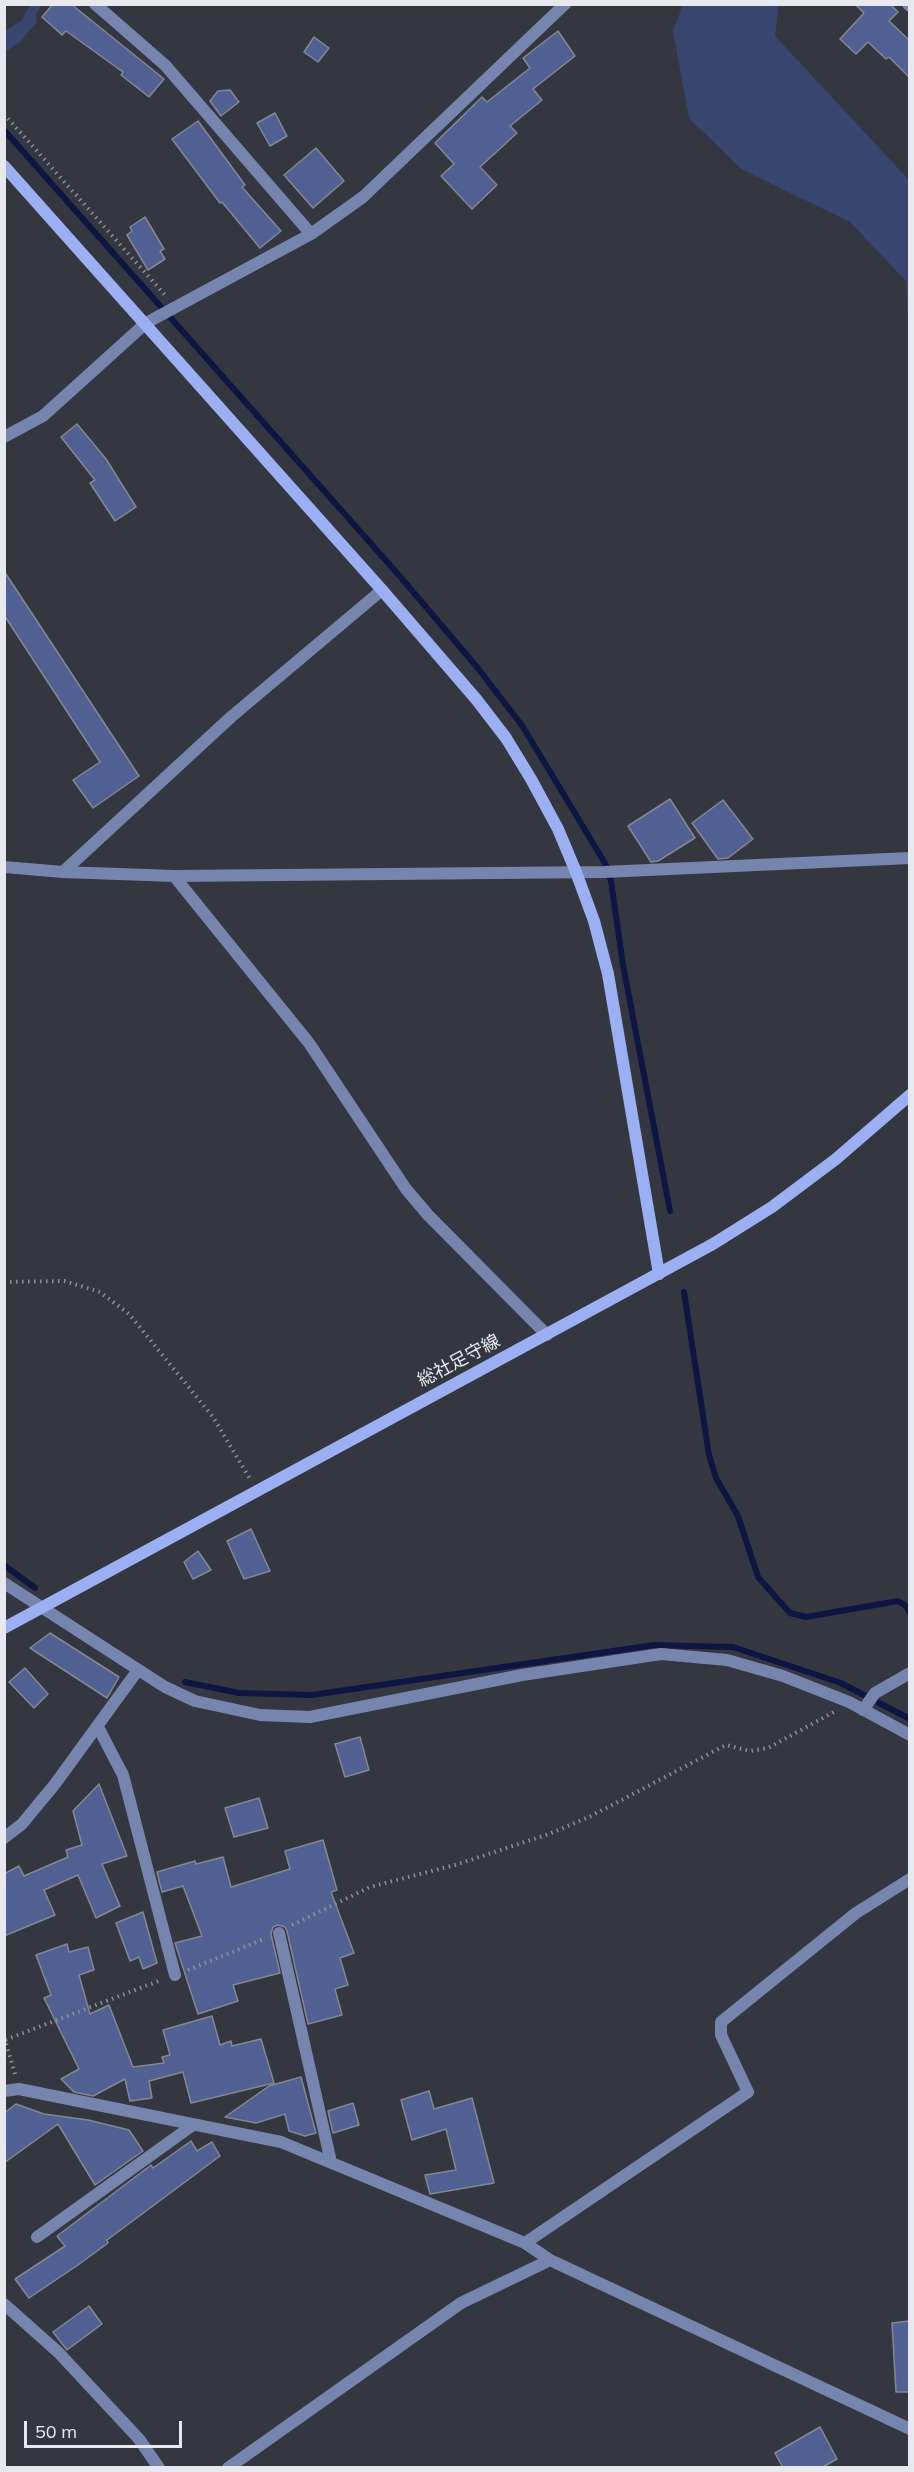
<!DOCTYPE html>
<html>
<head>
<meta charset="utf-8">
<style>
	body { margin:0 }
	#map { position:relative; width:914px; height:2472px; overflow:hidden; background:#343740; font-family:Mulish,sans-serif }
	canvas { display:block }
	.frame { position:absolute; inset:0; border:6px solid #e7e9ef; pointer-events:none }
	.scale { position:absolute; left:24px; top:2421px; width:158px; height:27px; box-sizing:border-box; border:3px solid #e7e9ef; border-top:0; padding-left:8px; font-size:18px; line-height:21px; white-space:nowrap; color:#e7e9ef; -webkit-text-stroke:4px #343740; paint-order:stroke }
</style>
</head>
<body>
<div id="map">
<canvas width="914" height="2472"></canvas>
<div class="frame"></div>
<div class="scale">50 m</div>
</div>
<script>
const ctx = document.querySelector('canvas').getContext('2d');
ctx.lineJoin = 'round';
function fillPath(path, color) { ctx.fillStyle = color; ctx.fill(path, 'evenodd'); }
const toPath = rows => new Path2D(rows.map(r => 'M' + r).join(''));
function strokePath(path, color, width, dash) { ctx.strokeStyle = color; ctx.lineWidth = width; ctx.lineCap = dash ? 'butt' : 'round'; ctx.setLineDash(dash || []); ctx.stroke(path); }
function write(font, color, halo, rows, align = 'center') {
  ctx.font = font + ' Mulish,"Noto Sans JP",sans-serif'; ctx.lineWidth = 4.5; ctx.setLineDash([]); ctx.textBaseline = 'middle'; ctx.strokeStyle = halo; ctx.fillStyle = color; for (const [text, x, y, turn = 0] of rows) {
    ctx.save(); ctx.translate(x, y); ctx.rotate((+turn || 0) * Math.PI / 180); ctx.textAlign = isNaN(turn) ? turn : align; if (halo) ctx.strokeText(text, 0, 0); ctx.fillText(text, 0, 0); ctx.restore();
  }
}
const green = toPath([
	[30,5,42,5,36,14,37,22,19,43,5,52,5,31,22,20],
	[683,5,779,5,775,36,909,180,909,344,906,281,850,222,741,169,689,118,673,31]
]);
const stream = toPath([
	[4,130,397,573,477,667,523,727,558,785,606,865,611,881,623,965,670,1211],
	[684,1292,709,1455,716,1478,738,1516,758,1577,790,1613,806,1617,898,1601,906,1606,910,1613],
	[4,1565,35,1588],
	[185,1682,239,1693,312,1695,654,1645,733,1647,841,1683,910,1719]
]);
const building = toPath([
	[53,4,71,4,164,79,149,97,121,75,123,72,66,31,62,35,42,17,53,4],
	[855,4,890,4,898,12,889,21,909,40,909,77,889,57,886,59,868,42,856,54,840,39,864,13,855,4],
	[558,31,575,56,533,89,542,100,510,126,517,133,480,167,497,185,472,209,441,176,454,164,435,143,482,97,487,102,530,68,523,58,558,31],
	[314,37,329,48,318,62,304,52,314,37],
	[230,90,239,102,221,116,210,101,218,91,230,90],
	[275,113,287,136,270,146,257,123,275,113],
	[198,121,245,185,242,187,281,231,260,248,222,202,220,203,172,139,198,121],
	[316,148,344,181,313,208,284,175,316,148],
	[145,217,164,249,160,251,165,259,148,270,127,235,132,231,130,227,145,217],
	[77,424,106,459,136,507,115,521,90,483,95,480,61,437,77,424],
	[4,571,139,776,93,808,73,780,100,762,4,615,4,571],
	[670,799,695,838,658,861,651,862,628,826,670,799],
	[723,800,753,839,728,858,718,859,692,823,723,800],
	[251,1529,270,1571,244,1579,227,1541,251,1529],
	[198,1551,211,1570,193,1579,184,1562,198,1551],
	[50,1633,119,1677,107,1698,30,1648,50,1633],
	[25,1668,48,1694,34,1708,9,1682,25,1668],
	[360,1737,369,1770,345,1777,335,1744,360,1737],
	[99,1784,127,1856,102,1864,120,1906,96,1918,78,1875,44,1890,55,1915,4,1936,4,1874,19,1866,24,1876,68,1857,66,1850,82,1845,73,1811,99,1784],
	[259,1798,268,1828,234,1837,225,1808,259,1798],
	[323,1840,337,1890,331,1892,354,1953,340,1958,348,1985,335,1989,342,2015,308,2024,287,1931,285,1927,278,1925,273,1927,271,1934,280,1973,233,1985,238,2001,198,2014,175,1943,202,1936,183,1886,162,1892,157,1872,195,1861,196,1864,223,1857,231,1887,290,1869,285,1851,323,1840],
	[143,1912,157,1963,143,1969,139,1957,130,1961,116,1923,143,1912],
	[67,1944,69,1952,88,1947,94,1970,79,1975,90,2014,109,2005,133,2067,164,2063,162,2057,170,2055,163,2030,212,2016,220,2045,231,2041,232,2046,261,2039,274,2083,191,2103,183,2072,149,2081,152,2098,130,2101,125,2079,93,2096,74,2092,61,2079,79,2069,44,1998,51,1995,36,1955,67,1944],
	[301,2077,316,2133,305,2136,289,2131,285,2114,256,2123,225,2117,269,2086,301,2077],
	[429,2091,434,2109,472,2098,494,2183,430,2194,425,2175,456,2170,446,2129,412,2140,401,2100,429,2091],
	[353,2103,359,2125,333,2133,328,2111,353,2103],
	[16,2104,44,2114,88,2120,129,2130,143,2151,95,2185,58,2124,4,2163,4,2113,16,2104],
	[191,2141,197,2151,212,2142,220,2156,107,2240,108,2243,78,2265,29,2298,15,2279,65,2246,57,2236,151,2165,153,2168,191,2141],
	[89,2306,102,2324,67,2350,53,2332,89,2306],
	[909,2321,909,2392,896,2392,892,2323,909,2321],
	[820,2427,837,2459,821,2468,783,2468,775,2453,820,2427]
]);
const path = toPath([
	[4,114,165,295],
	[4,1282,64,1281,100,1292,129,1314,213,1417,250,1479],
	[292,1925,370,1887,455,1865,549,1834,591,1816,726,1745,750,1751,768,1748,834,1712],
	[188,1970,264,1939],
	[15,2074,5,2040,161,1980]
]);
const lane = toPath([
	[95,4,165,65,311,234],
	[172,309,311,234,363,197,565,4]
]);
const street = toPath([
	[908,4,910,6],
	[4,437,43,416,146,323,172,309],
	[4,867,63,872,174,876,604,872,910,858],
	[63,872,231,717,382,590],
	[174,876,309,1043,406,1189,428,1215,547,1335],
	[4,1583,165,1687,195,1701,260,1715,310,1717,522,1675,661,1654,727,1660,783,1676,849,1702,910,1735],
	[863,1710,875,1693,910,1673],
	[98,1727,123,1775,175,1975],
	[4,1838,22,1824,55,1784,138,1670],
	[279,1933,331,2162],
	[4,2091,19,2089,281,2142,525,2243,550,2260,910,2429],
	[37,2237,193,2125],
	[525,2243,748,2092,721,2035,721,2022,856,1913,910,1879],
	[4,2304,58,2352,139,2439,159,2468],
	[228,2468,461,2303,550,2260]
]);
const secondary = toPath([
	[4,166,382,590,476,699,506,738,531,779,558,829,576,872,594,921,608,974,659,1274],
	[4,1628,713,1244,772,1207,836,1159,910,1095]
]);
const streetNames = [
	["総社足守線",459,1361,-28]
];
fillPath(green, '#38456f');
strokePath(stream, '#0d1542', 6);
fillPath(building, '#506093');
strokePath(building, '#838792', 1.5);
strokePath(path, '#8c8f96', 4, [1.5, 4.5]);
strokePath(lane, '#7685ae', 12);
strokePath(street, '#7685ae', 12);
strokePath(secondary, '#9ab0f2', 12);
write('18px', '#e7e9ef', '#343740', streetNames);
</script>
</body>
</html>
